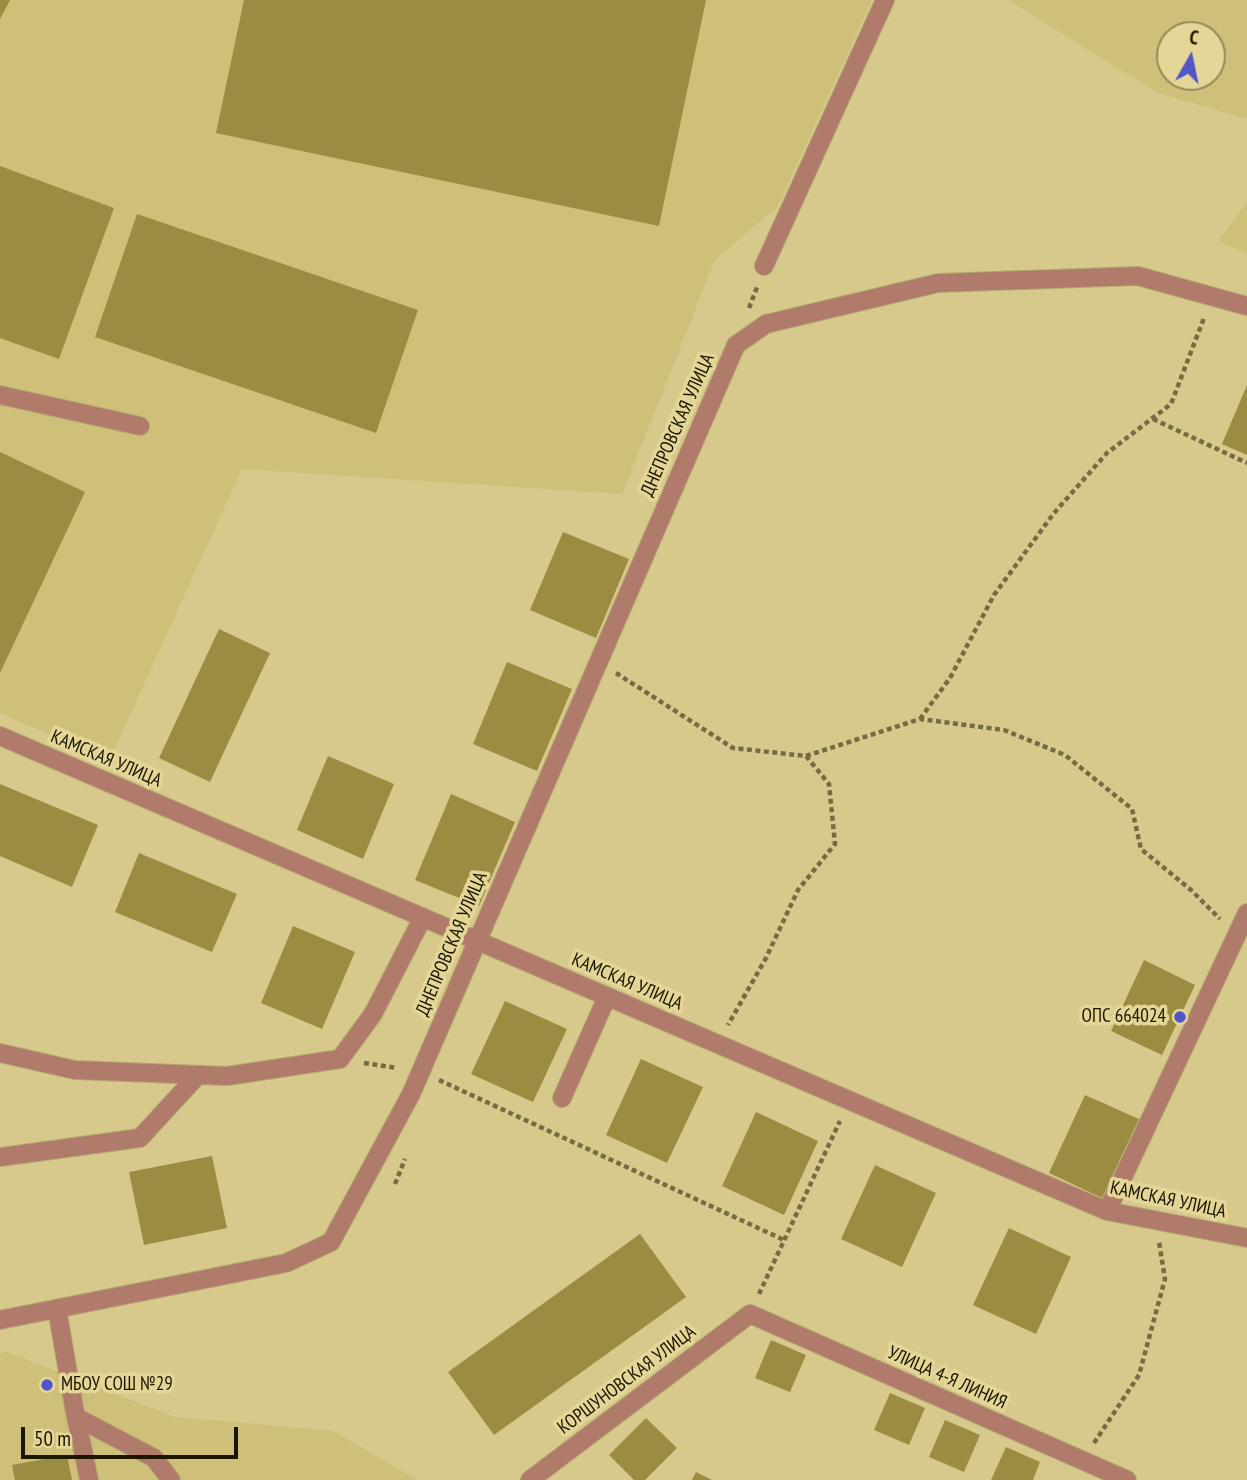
<!DOCTYPE html>
<html>
<head>
<meta charset="utf-8">
<style>
	body { margin:0 }
	#map { position:relative; width:1247px; height:1480px; overflow:hidden; background:#d7c98b; font-family:"PT Sans Narrow",sans-serif }
	canvas { display:block }
	.north { position:absolute; left:1156px; top:21px; width:70px; height:70px; box-sizing:border-box; background:#e4d697; border:2px solid #94895b; border-radius:50%; rotate:9deg; font-size:19px; font-weight:700; line-height:28px; text-align:center; color:#1c1600 }
	.north::after { content:''; display:block; margin:auto; width:24px; height:32px; background:#5254ca; clip-path:polygon(50% 0,100% 100%,50% 72%,0 100%) }
	.scale { position:absolute; left:21px; top:1427px; width:217px; height:32px; box-sizing:border-box; border:4px solid #1c1600; border-top:0; padding-left:9px; font-size:21px; line-height:24px; white-space:nowrap; color:#1c1600; -webkit-text-stroke:5px #e4d697; paint-order:stroke }
</style>
</head>
<body>
<div id="map">
<canvas width="1247" height="1480"></canvas>
<div class="north">С</div>
<div class="scale">50 m</div>
</div>
<script>
const ctx = document.querySelector('canvas').getContext('2d');
ctx.lineJoin = 'round';
function fillPath(path, color) { ctx.fillStyle = color; ctx.fill(path, 'evenodd'); }
const toPath = rows => new Path2D(rows.map(r => 'M' + r).join(''));
function strokePath(path, color, width, dash) { ctx.strokeStyle = color; ctx.lineWidth = width; ctx.lineCap = dash ? 'butt' : 'round'; ctx.setLineDash(dash || []); ctx.stroke(path); }
function write(font, color, halo, rows, align = 'center') {
  ctx.font = font + ' "PT Sans Narrow",sans-serif'; ctx.lineWidth = 7; ctx.setLineDash([]); ctx.textBaseline = 'middle'; ctx.strokeStyle = halo; ctx.fillStyle = color; for (const [text, x, y, turn = 0] of rows) {
    ctx.save(); ctx.translate(x, y); ctx.rotate((+turn || 0) * Math.PI / 180); ctx.textAlign = isNaN(turn) ? turn : align; if (halo) ctx.strokeText(text, 0, 0); ctx.fillText(text, 0, 0); ctx.restore();
  }
}
const built = toPath([
	[0,0,872,0,778,206,715,260,622,494,242,469,109,761,0,713],
	[1008,0,1247,0,1247,119,1158,93],
	[1170,35,1212,35,1212,77,1170,77],
	[1247,202,1247,254,1218,241],
	[7,1352,175,1417,334,1431,417,1480,0,1480,0,1353]
]);
const building = toPath([
	[0,0,10,0,0,19],
	[244,0,706,0,659,226,216,133],
	[0,166,114,208,59,359,0,338],
	[137,214,418,310,376,433,95,337],
	[1247,385,1247,455,1222,444],
	[0,452,85,492,0,673],
	[563,532,629,559,596,638,530,610],
	[219,629,270,653,210,782,159,758],
	[507,662,572,689,537,771,473,744],
	[328,756,394,784,363,859,297,830],
	[0,784,98,825,72,887,0,856],
	[451,794,515,822,479,906,415,880],
	[139,853,237,894,212,952,115,912],
	[293,926,355,952,322,1029,261,1003],
	[1144,960,1195,985,1162,1055,1111,1031],
	[505,1001,567,1029,533,1102,471,1074],
	[641,1059,703,1087,667,1163,606,1135],
	[1085,1095,1139,1119,1102,1198,1049,1173],
	[756,1112,818,1141,784,1215,722,1186],
	[212,1156,227,1228,144,1245,129,1172],
	[875,1165,936,1193,902,1267,841,1239],
	[1009,1228,1071,1257,1036,1334,973,1305],
	[640,1234,686,1297,494,1435,448,1372],
	[771,1340,806,1355,790,1392,755,1378],
	[890,1393,925,1408,909,1445,874,1430],
	[646,1418,677,1448,645,1480,634,1480,609,1455],
	[945,1420,980,1435,964,1472,929,1457],
	[1006,1447,1040,1462,1033,1480,991,1480],
	[67,1455,72,1480,15,1480,12,1465],
	[696,1472,712,1480,692,1480]
]);
const path = toPath([
	[749,308,757,287],
	[1153,419,1247,463],
	[616,673,733,748,806,756,829,784,835,844,798,890,766,958,728,1025],
	[920,719,950,678,994,595,1054,513,1107,453,1171,404,1204,318],
	[806,756,920,719,1004,730,1065,755,1132,809,1141,849,1191,890,1220,919],
	[364,1063,397,1068],
	[439,1080,784,1240],
	[395,1184,405,1159],
	[759,1294,840,1121],
	[1094,1443,1139,1375,1165,1279,1159,1242]
]);
const minor = toPath([
	[764,266,885,0],
	[0,395,140,426],
	[0,736,1107,1211,1247,1238],
	[0,1053,75,1070,227,1076,340,1059,373,1014,423,917],
	[562,1098,607,997],
	[0,1157,140,1138,198,1075],
	[1107,1211,1247,913],
	[57,1309,74,1407,89,1480],
	[0,1320,286,1263,331,1242,411,1094,736,345,766,324,938,283,1138,276,1247,306],
	[76,1417,154,1458,171,1480],
	[530,1480,750,1314,1127,1480]
]);
const markers = [
	[1180,1017,7,"#5254ca"],
	[47,1385,7,"#5254ca"]
];
const streetNames = [
	["ДНЕПРОВСКАЯ УЛИЦА",678,425,-66],
	["КАМСКАЯ УЛИЦА",106,759,23],
	["ДНЕПРОВСКАЯ УЛИЦА",452,944,-67],
	["КАМСКАЯ УЛИЦА",627,982,23],
	["КАМСКАЯ УЛИЦА",1168,1200,12],
	["УЛИЦА 4-Я ЛИНИЯ",947,1378,24],
	["КОРШУНОВСКАЯ УЛИЦА",627,1380,-37]
];
const poiNames = [
	["ОПС 664024",1166,1017],
	["МБОУ СОШ №29",61,1385,"left"]
];
fillPath(built, '#cebf79');
fillPath(building, '#9c8c41');
strokePath(minor, '#b5a972', 20);
strokePath(path, '#766c43', 4.5, [5, 3.5]);
strokePath(minor, '#b07b6b', 18);
for (const [x, y, r, color] of markers) { const dot = new Path2D(); dot.arc(x, y, r, 0, 2 * Math.PI); ctx.fillStyle = color; ctx.fill(dot); strokePath(dot, '#e4d697', 2.5); }
write('19px', '#1c1600', '#e4d697', streetNames);
write('19px', '#1c1600', '#e4d697', poiNames, 'right');
</script>
</body>
</html>
